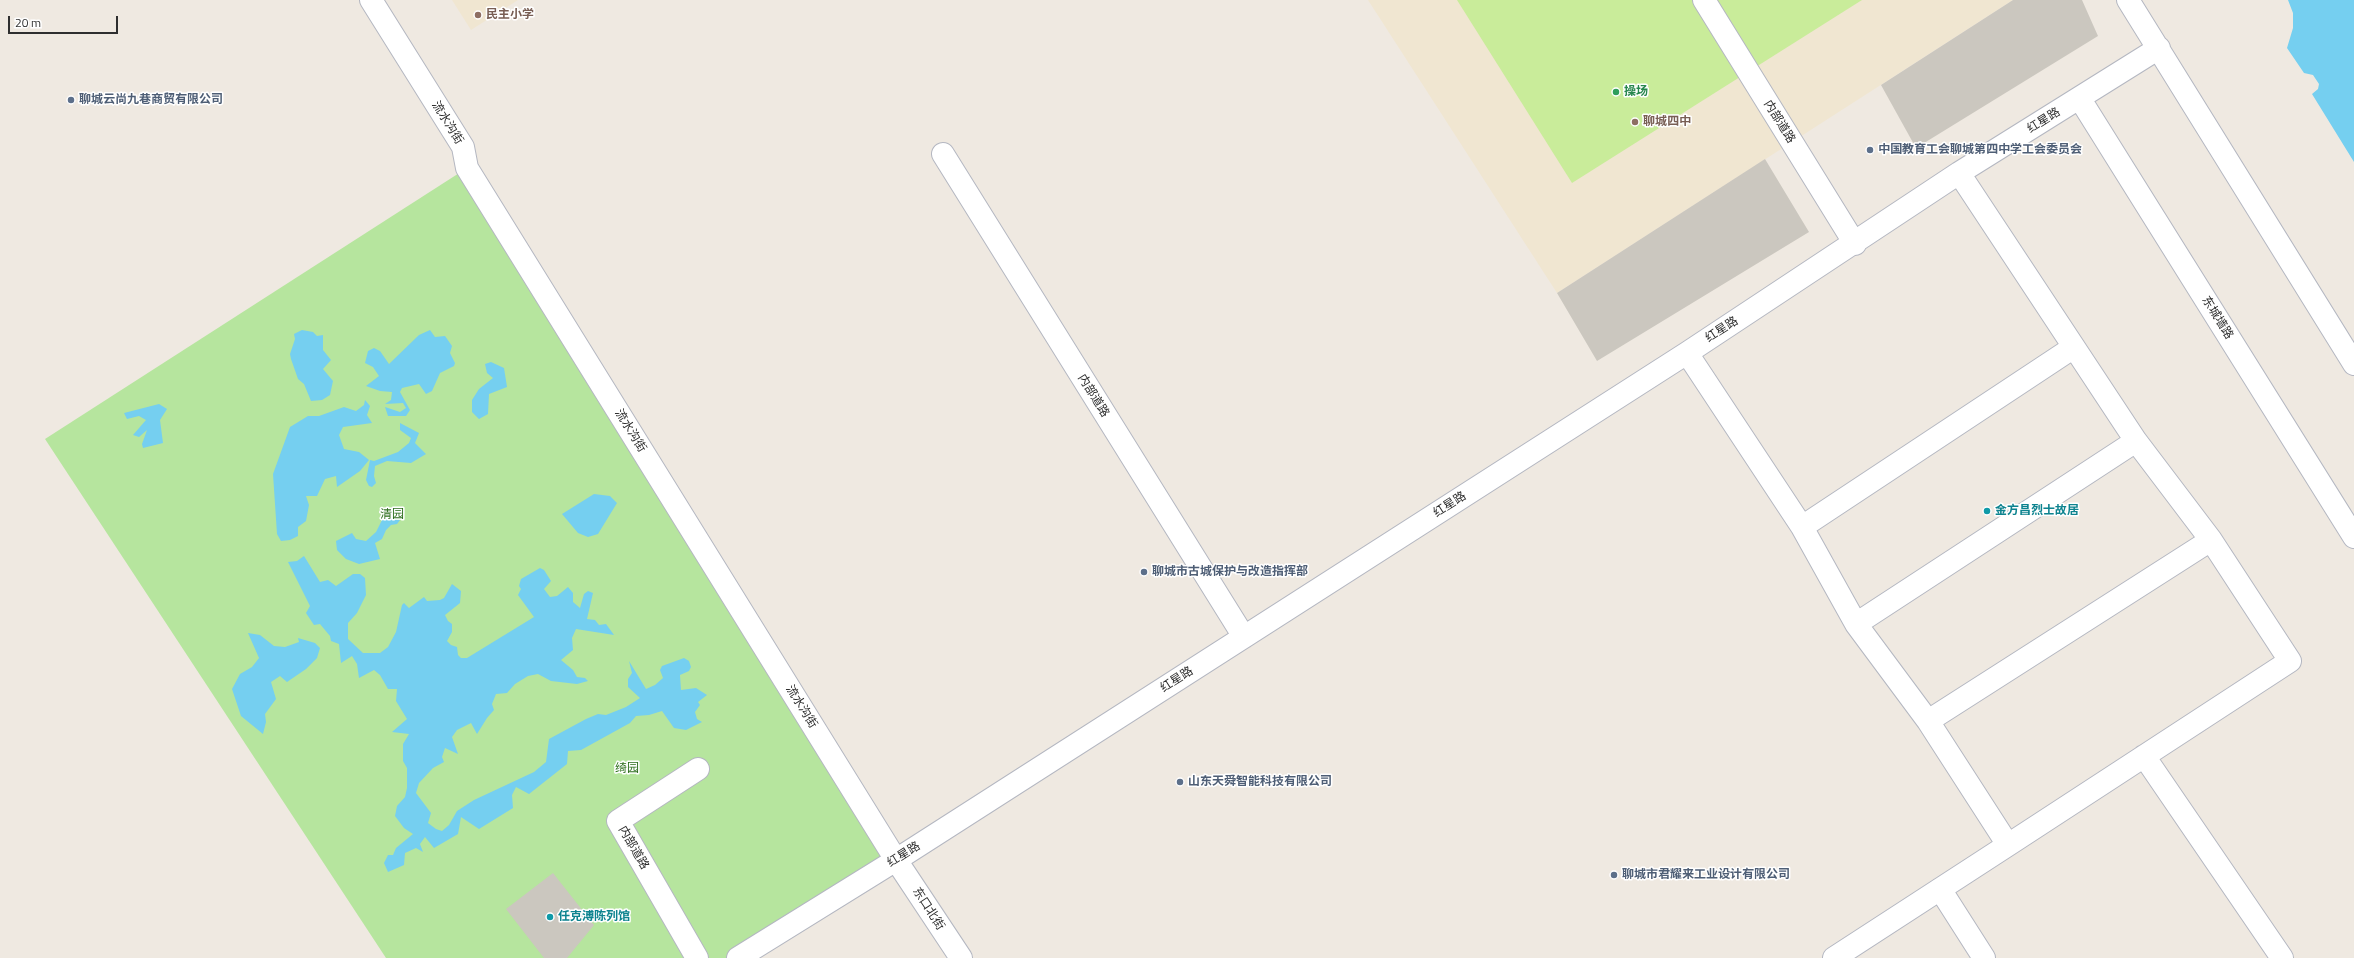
<!DOCTYPE html>
<html>
<head>
<meta charset="utf-8">
<style>
	body { margin:0 }
	#map { position:relative; width:2354px; height:958px; overflow:hidden; background:#efe9e1; font-family:"Titillium Web",sans-serif }
	canvas { display:block }
	.scale { position:absolute; left:8px; top:16px; width:110px; height:18px; box-sizing:border-box; border:2px solid #2e2e2e; border-top:0; padding-left:5px; font-size:12px; line-height:14px; white-space:nowrap; color:#2e2e2e; -webkit-text-stroke:3px #fff; paint-order:stroke }
</style>
</head>
<body>
<div id="map">
<canvas width="2354" height="958"></canvas>
<div class="scale">20 m</div>
</div>
<script>
const ctx = document.querySelector('canvas').getContext('2d');
ctx.lineJoin = 'round';
function fillPath(path, color) { ctx.fillStyle = color; ctx.fill(path, 'evenodd'); }
const toPath = rows => new Path2D(rows.map(r => 'M' + r).join(''));
function strokePath(path, color, width, dash) { ctx.strokeStyle = color; ctx.lineWidth = width; ctx.lineCap = dash ? 'butt' : 'round'; ctx.setLineDash(dash || []); ctx.stroke(path); }
function write(font, color, halo, rows, align = 'center') {
  ctx.font = font + ' "Titillium Web","Noto Sans SC",sans-serif'; ctx.lineWidth = 3; ctx.setLineDash([]); ctx.textBaseline = 'middle'; ctx.strokeStyle = halo; ctx.fillStyle = color; for (const [text, x, y, turn = 0] of rows) {
    ctx.save(); ctx.translate(x, y); ctx.rotate((+turn || 0) * Math.PI / 180); ctx.textAlign = isNaN(turn) ? turn : align; if (halo) ctx.strokeText(text, 0, 0); ctx.fillText(text, 0, 0); ctx.restore();
  }
}
const education = toPath([
	[452,0,518,0,471,30],
	[1368,0,2013,0,1557,293]
]);
const green = toPath([
	[467,168,896,860,738,958,386,958,45,439]
]);
const pitch = toPath([
	[1457,0,1862,0,1572,183]
]);
const water = toPath([
	[2288,0,2354,0,2354,162,2312,94,2318,89,2319,84,2313,75,2304,73,2287,48,2293,28,2293,13],
	[302,330,313,332,317,336,323,335,323,350,331,360,323,369,333,381,330,395,322,400,311,401,304,384,298,379,291,359,290,354,295,339,294,334],
	[430,330,435,337,445,336,452,346,450,353,455,363,454,366,440,373,432,391,426,394,419,384,402,388,400,392,410,410,406,416,388,416,385,407,400,412,406,408,403,403,385,404,391,400,392,392,380,391,366,386,379,376,373,367,365,363,368,351,374,348,380,351,389,364,419,335],
	[491,362,504,368,507,387,489,394,488,414,479,419,472,412,472,400,479,389,493,378,487,373,485,364],
	[365,400,370,406,367,415,372,423,343,427,339,435,344,449,359,452,369,460,360,471,337,487,336,476,325,479,317,496,306,496,309,505,306,521,298,527,298,536,290,540,281,541,277,534,273,474,290,427,308,416,319,416,344,407,356,411,364,405],
	[159,404,167,409,160,420,163,443,143,448,142,444,147,430,139,437,133,435,146,420,139,416,127,419,124,413],
	[400,423,419,433,415,443,426,454,411,463,387,461,375,466,374,476,376,483,372,487,369,486,366,480,370,460,374,461,398,452,409,443,411,438,400,430],
	[594,494,610,496,617,503,598,534,588,537,578,533,562,514],
	[385,518,400,520,397,524,391,525,386,530,382,539,375,543,380,559,359,564,346,559,337,550,336,541,352,533,356,539,366,541,376,532,382,520],
	[304,556,320,582,328,580,336,586,353,574,360,574,365,578,366,595,357,613,348,623,348,639,363,653,380,653,388,647,396,632,402,605,404,603,409,608,424,597,427,601,440,600,444,598,452,584,461,591,460,603,445,615,448,621,452,624,452,632,447,641,451,645,457,647,458,655,461,658,467,658,534,617,518,595,521,589,519,586,521,579,540,568,544,570,551,581,544,589,550,597,557,596,568,587,573,593,573,602,580,608,584,594,588,591,593,593,587,619,595,620,599,625,606,624,614,635,576,629,572,638,573,650,561,660,573,670,577,677,585,678,588,681,577,684,551,681,538,674,528,676,515,684,507,693,496,694,492,704,494,710,487,718,477,734,471,723,457,730,452,737,458,754,445,748,442,757,444,762,433,768,419,783,416,793,431,813,428,823,436,829,442,831,449,825,457,811,474,800,534,772,546,762,549,739,586,719,598,714,606,715,626,707,640,698,628,687,628,679,632,673,629,661,646,689,655,685,663,678,660,670,662,666,684,658,689,661,691,667,689,671,680,675,681,690,696,688,707,695,698,702,700,705,695,712,697,719,702,722,686,730,674,728,662,711,649,715,636,716,630,723,581,750,568,751,567,764,529,794,516,787,512,795,513,808,479,829,461,817,458,834,434,848,425,837,420,844,423,852,416,848,405,853,404,865,388,872,384,863,388,855,393,855,396,848,413,834,404,828,395,816,397,806,405,797,407,788,407,768,403,761,403,744,409,734,392,732,407,719,396,701,397,689,388,689,380,675,374,670,359,678,357,664,352,656,341,663,339,644,331,641,330,636,320,624,314,625,306,613,310,606,288,562,297,561],
	[248,633,260,635,274,646,285,647,299,642,298,638,315,643,320,648,317,658,306,669,287,682,280,676,271,682,276,699,265,714,266,722,263,734,241,716,232,689,240,674,252,667,259,658]
]);
const building = toPath([
	[2013,0,2082,0,2098,36,1916,148,1881,85],
	[1765,159,1809,232,1597,361,1557,293],
	[553,873,594,925,567,958,544,958,506,909]
]);
const minor = toPath([
	[371,0,463,147,467,168,896,860,961,958],
	[1704,0,1855,244],
	[2128,0,2354,364],
	[2080,99,2354,537],
	[943,154,1244,637],
	[1959,173,2136,441,2211,540],
	[1687,353,1802,527,1856,624,1928,721,2008,845,2290,661,2211,540,1928,721],
	[1802,527,2074,347],
	[1856,624,2136,441],
	[2144,756,2282,958],
	[1940,889,1984,958],
	[697,958,618,821,698,769],
	[738,958,896,860,1687,353,1959,173,2159,48],
	[1834,958,2008,845]
]);
const markers = [
	[478,15,4,"#8d6e63"],
	[1616,92,4,"#2e9e5b"],
	[71,100,4,"#5c6f8a"],
	[1635,122,4,"#8d6e63"],
	[1870,150,4,"#5c6f8a"],
	[1987,511,4,"#0f9aa8"],
	[1144,572,4,"#5c6f8a"],
	[1180,782,4,"#5c6f8a"],
	[1614,875,4,"#5c6f8a"],
	[550,917,4,"#0f9aa8"]
];
const educationNames = [
	["民主小学",486,15],
	["聊城四中",1643,122]
];
const leisureNames = [
	["操场",1624,92]
];
const serviceNames = [
	["聊城云尚九巷商贸有限公司",79,100],
	["中国教育工会聊城第四中学工会委员会",1878,150],
	["聊城市古城保护与改造指挥部",1152,572],
	["山东天舜智能科技有限公司",1188,782],
	["聊城市君耀来工业设计有限公司",1622,875]
];
const streetNames = [
	["红星路",2044,121,-32],
	["内部道路",1779,122,58],
	["流水沟街",447,123,58],
	["东城墙路",2217,318,58],
	["红星路",1722,330,-33],
	["内部道路",1093,396,58],
	["流水沟街",630,431,58],
	["红星路",1450,505,-33],
	["红星路",1177,680,-33],
	["流水沟街",801,707,58],
	["内部道路",633,848,60],
	["红星路",904,855,-32],
	["东口北街",928,909,57]
];
const cultureNames = [
	["金方昌烈士故居",1995,511],
	["任克溥陈列馆",558,917]
];
const parkNames = [
	["清园",392,515],
	["绮园",627,769]
];
fillPath(education, '#f0e6d1');
fillPath(green, '#b6e59e');
fillPath(pitch, '#c9ec9a');
fillPath(water, '#75cff0');
fillPath(building, '#cbc7bf');
strokePath(minor, '#b4b7c1', 24);
strokePath(minor, '#fff', 22);
for (const [x, y, r, color] of markers) { const dot = new Path2D(); dot.arc(x, y, r, 0, 2 * Math.PI); ctx.fillStyle = color; ctx.fill(dot); strokePath(dot, '#fff', 1.5); }
write('bold 12px', '#785e54', '#fff', educationNames, 'left');
write('bold 12px', '#27864d', '#fff', leisureNames, 'left');
write('bold 12px', '#4e5e75', '#fff', serviceNames, 'left');
write('12px', '#2e2e2e', '#fff', streetNames);
write('bold 12px', '#0d838f', '#fff', cultureNames, 'left');
write('12px', '#2c6e1b', '#fff', parkNames);
</script>
</body>
</html>
